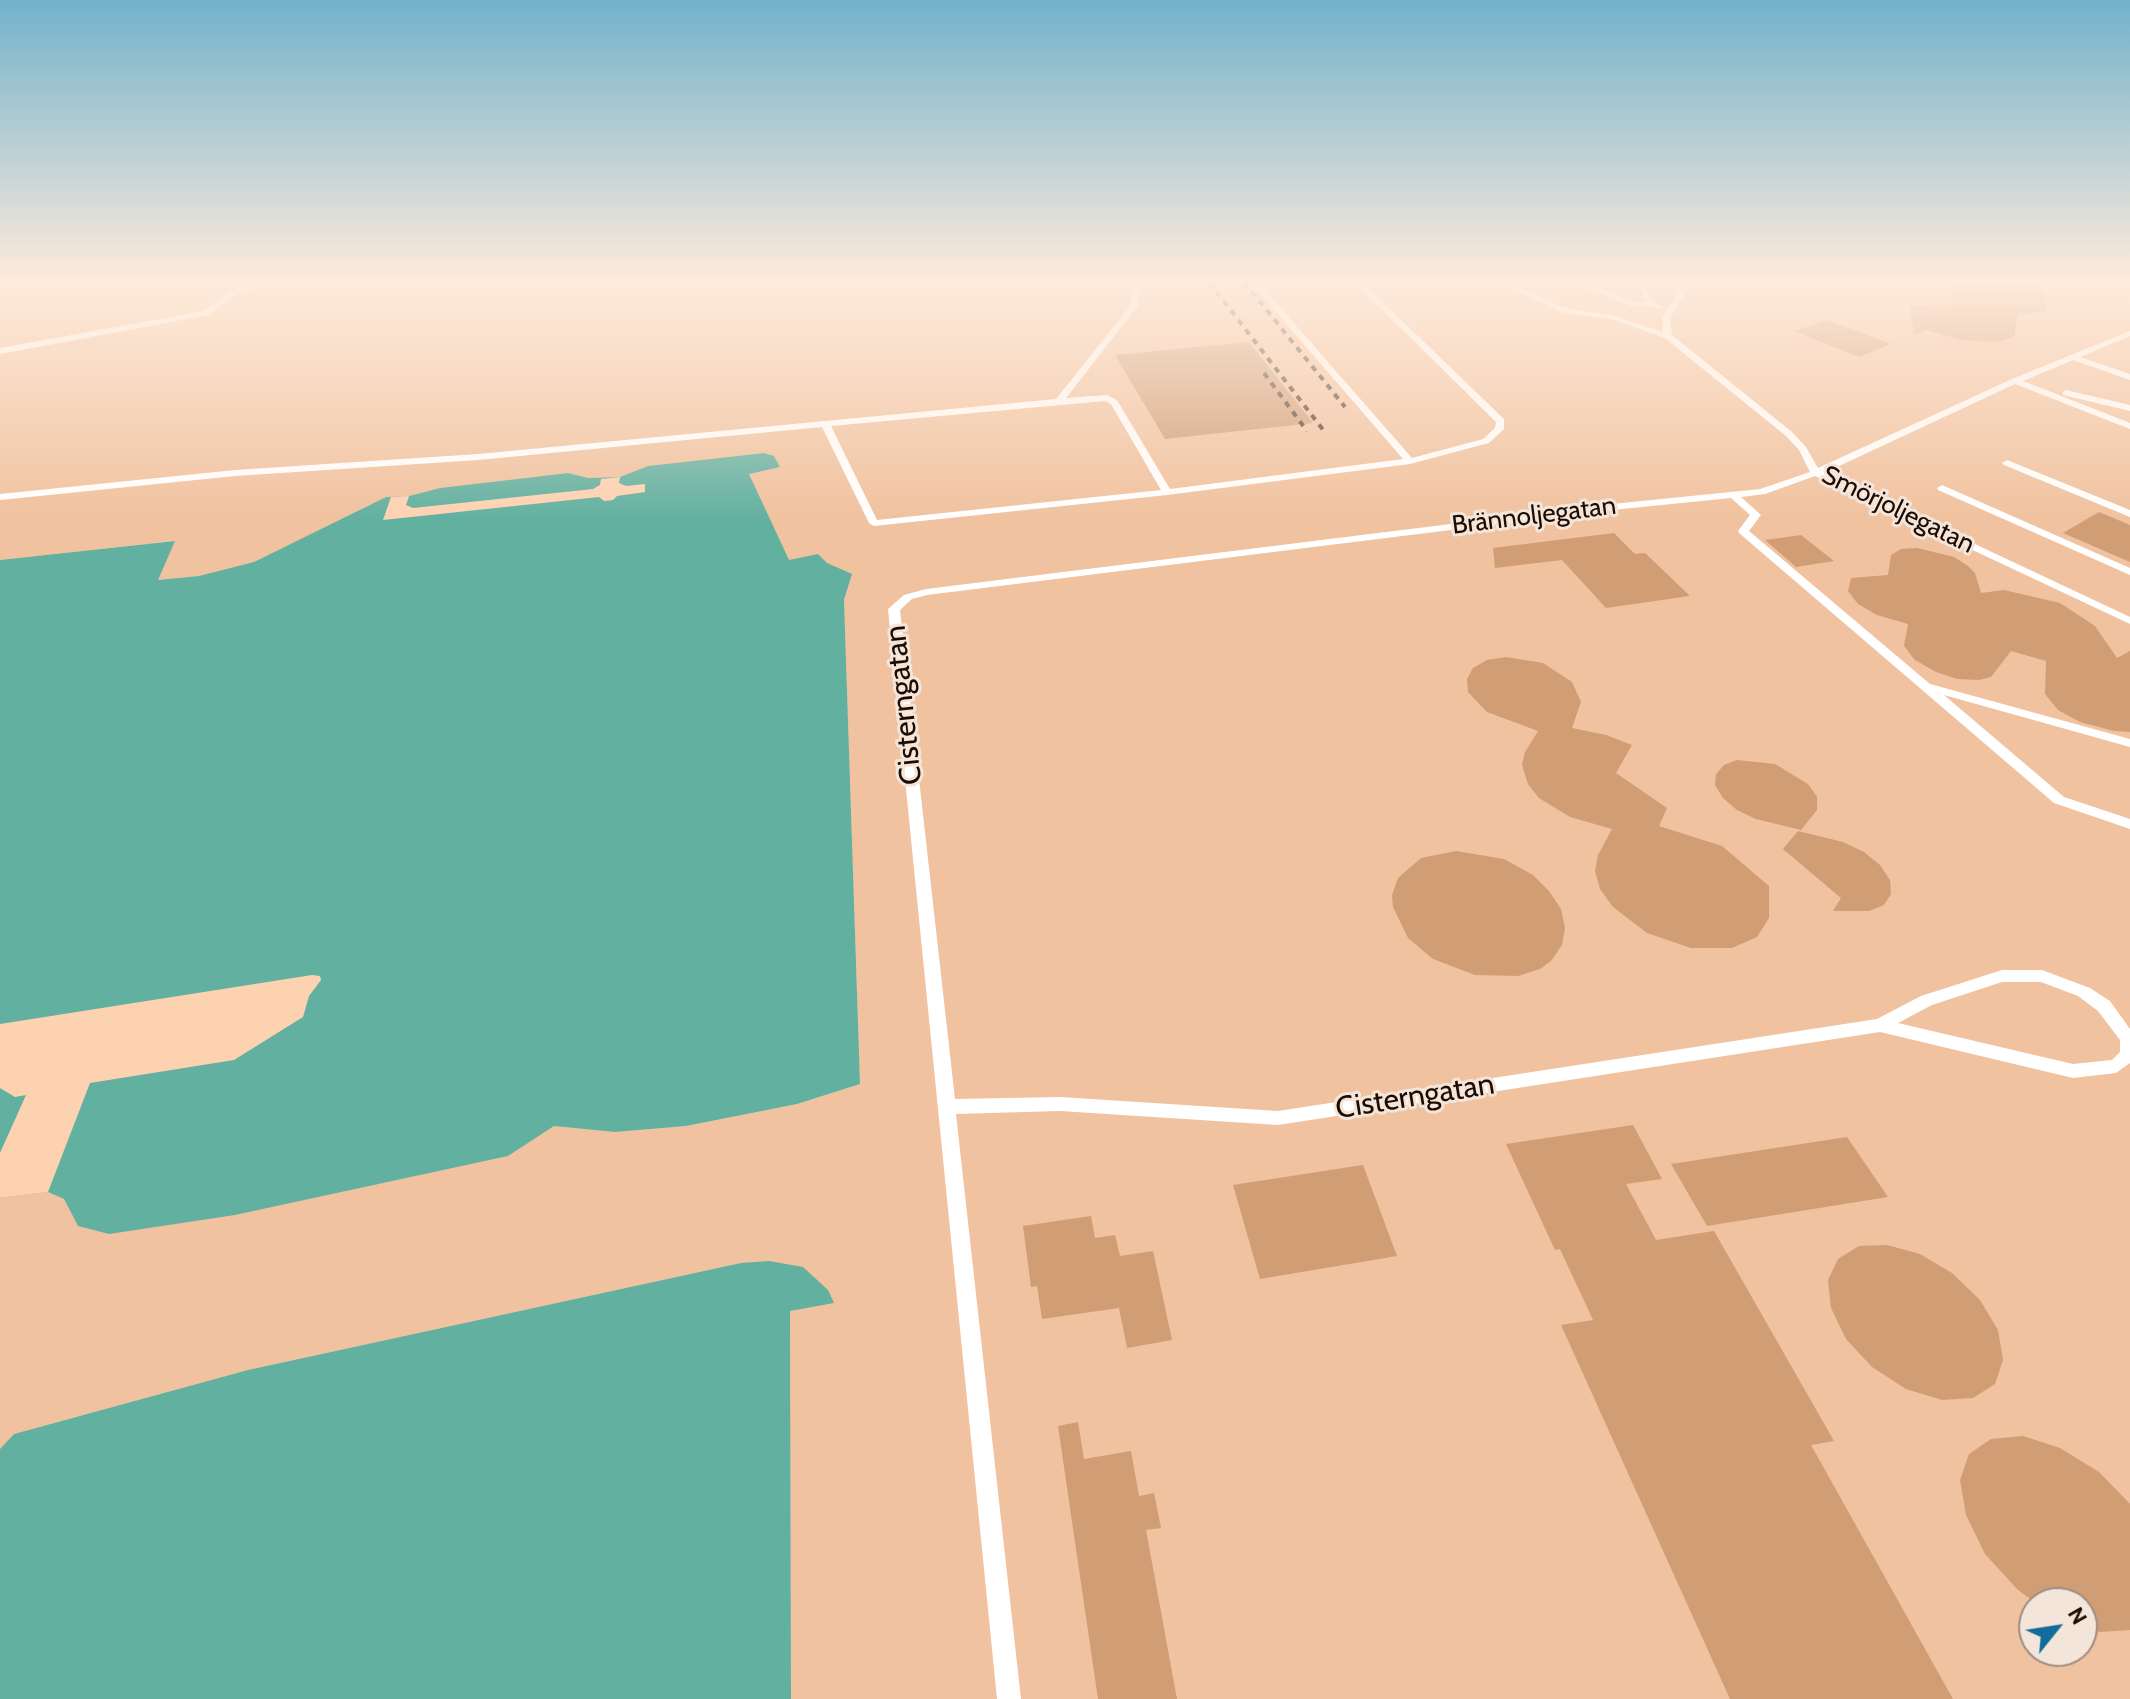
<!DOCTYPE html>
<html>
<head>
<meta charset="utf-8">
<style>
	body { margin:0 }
	#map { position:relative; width:2130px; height:1699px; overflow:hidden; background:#fdd2b1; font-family:Cabin,sans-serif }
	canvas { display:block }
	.north { position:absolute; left:2018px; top:1587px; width:80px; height:80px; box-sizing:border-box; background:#f4e5da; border:2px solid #9e8d83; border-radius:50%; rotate:60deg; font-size:22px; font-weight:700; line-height:32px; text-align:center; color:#1d0a00 }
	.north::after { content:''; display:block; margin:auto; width:28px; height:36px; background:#126d9c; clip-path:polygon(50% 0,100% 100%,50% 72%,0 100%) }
</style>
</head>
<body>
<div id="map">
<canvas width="2130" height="1699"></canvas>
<div class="north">N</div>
</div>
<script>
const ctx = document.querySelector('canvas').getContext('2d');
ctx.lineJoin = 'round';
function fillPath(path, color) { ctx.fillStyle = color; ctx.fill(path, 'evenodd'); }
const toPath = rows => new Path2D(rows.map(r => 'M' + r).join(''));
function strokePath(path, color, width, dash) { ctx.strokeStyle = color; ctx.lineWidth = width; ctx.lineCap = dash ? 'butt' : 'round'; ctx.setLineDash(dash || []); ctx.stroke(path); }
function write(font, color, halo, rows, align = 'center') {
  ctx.font = font + ' Cabin,sans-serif'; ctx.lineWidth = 6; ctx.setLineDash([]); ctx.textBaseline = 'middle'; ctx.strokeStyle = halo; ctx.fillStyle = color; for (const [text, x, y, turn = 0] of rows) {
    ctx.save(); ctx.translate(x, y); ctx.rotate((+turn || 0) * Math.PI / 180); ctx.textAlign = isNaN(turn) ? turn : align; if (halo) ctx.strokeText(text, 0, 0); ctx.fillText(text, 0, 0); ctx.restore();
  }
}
const built = toPath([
	[0,282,2130,282,2130,1699,791,1699,790,1310,834,1302,741,1263,248,1370,14,1434,0,1449,0,1198,48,1192,64,1199,78,1226,235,1215,507,1156,554,1126,615,1132,686,1126,797,1104,860,1084,844,600,852,574,789,561,748,473,780,467,774,456,764,453,648,466,620,477,587,478,568,473,440,488,409,496,386,497,254,562,199,576,157,580,174,541,0,560],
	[2034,1603,2082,1603,2082,1651,2034,1651]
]);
const water = toPath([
	[764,453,774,456,780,467,749,474,789,560,818,554,827,563,852,574,844,600,860,1084,797,1104,686,1126,615,1132,554,1126,508,1156,235,1215,109,1234,78,1226,64,1199,48,1192,0,1198,0,560,175,541,158,580,199,576,254,562,386,497,409,496,440,488,568,473,588,478,620,477,648,466],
	[769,1261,803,1267,828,1290,834,1303,790,1311,791,1699,0,1699,0,1449,14,1434,248,1370,741,1263]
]);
const pier = toPath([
	[620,477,619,483,626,486,645,484,645,492,617,496,613,500,604,501,599,497,383,520,391,497,409,496,406,505,413,508,593,489,600,485,601,479],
	[312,975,320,976,321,980,309,996,303,1017,234,1060,90,1083,48,1192,0,1198,0,1153,26,1095,15,1097,0,1088,0,1024]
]);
const building = toPath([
	[1954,282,2041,282,2047,311,2018,315,2014,336,1999,342,1961,340,1927,330,1914,335,1910,306,1953,304],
	[1827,320,1891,344,1859,357,1795,331],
	[1249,342,1313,423,1165,439,1115,355],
	[2099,512,2130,525,2130,562,2063,533],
	[1614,533,1635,554,1645,553,1690,596,1606,608,1562,560,1495,568,1493,548],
	[1801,535,1834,561,1796,567,1765,540],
	[1917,548,1954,557,1968,566,1975,573,1981,593,2004,590,2060,603,2095,626,2117,658,2130,651,2130,732,2114,731,2080,722,2058,710,2045,694,2046,661,2011,651,1991,677,1979,680,1957,679,1936,672,1915,660,1904,646,1908,624,1877,615,1858,604,1848,591,1851,578,1888,575,1891,555,1901,549],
	[1506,657,1543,663,1572,682,1581,702,1572,728,1606,735,1632,745,1616,773,1667,808,1659,826,1722,846,1769,886,1769,918,1757,937,1732,948,1691,948,1647,933,1613,907,1600,889,1595,871,1598,855,1612,829,1570,817,1539,798,1528,784,1522,765,1525,752,1538,731,1487,712,1468,692,1467,679,1473,668,1487,660],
	[1737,760,1775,764,1808,784,1817,797,1817,810,1801,830,1756,819,1737,810,1723,798,1715,785,1716,774,1724,765],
	[1798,831,1843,842,1864,852,1880,865,1890,880,1891,894,1884,905,1869,911,1833,911,1841,898,1783,849],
	[1456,851,1504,859,1533,875,1549,891,1561,909,1565,928,1562,945,1551,961,1540,969,1518,976,1475,975,1433,959,1408,938,1393,907,1392,895,1398,878,1421,858],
	[1633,1125,1662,1179,1626,1184,1656,1240,1714,1231,1834,1441,1811,1445,1953,1699,1730,1699,1561,1325,1593,1320,1560,1249,1555,1250,1506,1144],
	[1847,1137,1888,1197,1707,1226,1671,1164],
	[1363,1165,1397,1256,1260,1279,1233,1185],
	[1091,1216,1095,1238,1115,1235,1120,1256,1153,1251,1172,1340,1127,1348,1119,1308,1042,1319,1037,1286,1031,1287,1023,1226],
	[1887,1245,1920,1254,1952,1273,1980,1300,1998,1330,2003,1360,1995,1384,1973,1398,1942,1400,1906,1389,1872,1367,1846,1339,1831,1308,1828,1280,1838,1259,1859,1246],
	[1078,1422,1084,1459,1131,1451,1139,1496,1154,1493,1161,1528,1146,1530,1177,1699,1098,1699,1058,1426],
	[2023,1436,2060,1448,2099,1472,2130,1504,2130,1630,2100,1632,2082,1626,2082,1603,2036,1603,2018,1590,1985,1554,1966,1515,1960,1480,1969,1454,1991,1439]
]);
const lane = toPath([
	[268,282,284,282,239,292,209,315,0,354,0,348,204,311,234,288,268,282],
	[1125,282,1133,282,1140,294,1138,306,1066,398,1107,395,1117,400,1170,489,1403,459,1250,282,1258,282,1412,458,1483,439,1495,428,1496,422,1354,282,1362,282,1504,419,1504,429,1489,443,1410,464,1167,495,874,526,869,523,822,427,478,460,235,476,0,500,0,494,235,470,478,454,1056,399,1130,306,1132,294,1125,282],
	[1105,401,1111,404,1161,490,877,520,831,426,1105,401],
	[1497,282,1507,282,1569,309,1612,315,1663,332,1662,318,1685,282,1693,282,1670,318,1672,335,1792,432,1806,447,1818,468,2012,379,2130,331,2130,336,2080,357,2130,374,2130,380,2073,360,2023,381,2130,423,2130,429,2015,384,1824,473,2130,617,2130,624,1815,476,1765,494,1741,497,1761,515,1749,531,1930,684,2130,739,2130,747,1944,695,2064,797,2130,819,2130,829,2054,803,1739,533,1738,531,1750,515,1731,498,1612,510,927,595,912,599,900,610,955,1099,1060,1097,1278,1111,1877,1019,1921,996,2002,970,2042,970,2090,988,2110,1001,2130,1029,2130,1063,2116,1073,2073,1078,1880,1032,1278,1125,1060,1111,956,1114,1021,1699,997,1699,888,609,904,595,926,589,1612,504,1760,489,1810,472,1799,450,1786,436,1665,338,1611,319,1564,313,1497,282],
	[2002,982,2041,982,2078,996,2098,1011,2120,1040,2120,1052,2112,1060,2073,1064,1898,1023,1932,1005,2002,982],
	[1572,282,1583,282,1635,302,1646,302,1637,282,1649,282,1644,285,1654,302,1662,307,1658,309,1650,306,1631,306,1572,282],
	[2066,390,2130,405,2130,411,2063,395,2062,393,2066,390],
	[2007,460,2130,510,2130,517,2004,465,2002,463,2007,460],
	[1942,485,2130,568,2130,575,1938,490,1937,488,1942,485]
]);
const rail = toPath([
	[1209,282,1324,431],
	[1244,282,1345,407],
	[1264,373,1307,431]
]);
const farStreetnames = [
	["Smörjoljegatan",1898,510,26],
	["Brännoljegatan",1534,516,-7]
];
const streetNames = [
	["Cisterngatan",904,705,-96],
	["Cisterngatan",1415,1097,-9]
];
fillPath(built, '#f0c29f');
fillPath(water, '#62b0a0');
fillPath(pier, '#fdd2b1');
fillPath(building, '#d09d75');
fillPath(lane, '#fff');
strokePath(rail, '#4c3425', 4, [6, 6]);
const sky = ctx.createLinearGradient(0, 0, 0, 520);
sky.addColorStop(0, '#72b2cb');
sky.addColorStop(0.54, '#feebdc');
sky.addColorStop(1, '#feebdc00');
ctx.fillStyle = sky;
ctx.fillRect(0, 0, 2130, 520);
write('26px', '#1d0a00', '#f4e5da', farStreetnames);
write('30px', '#1d0a00', '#f4e5da', streetNames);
</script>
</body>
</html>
